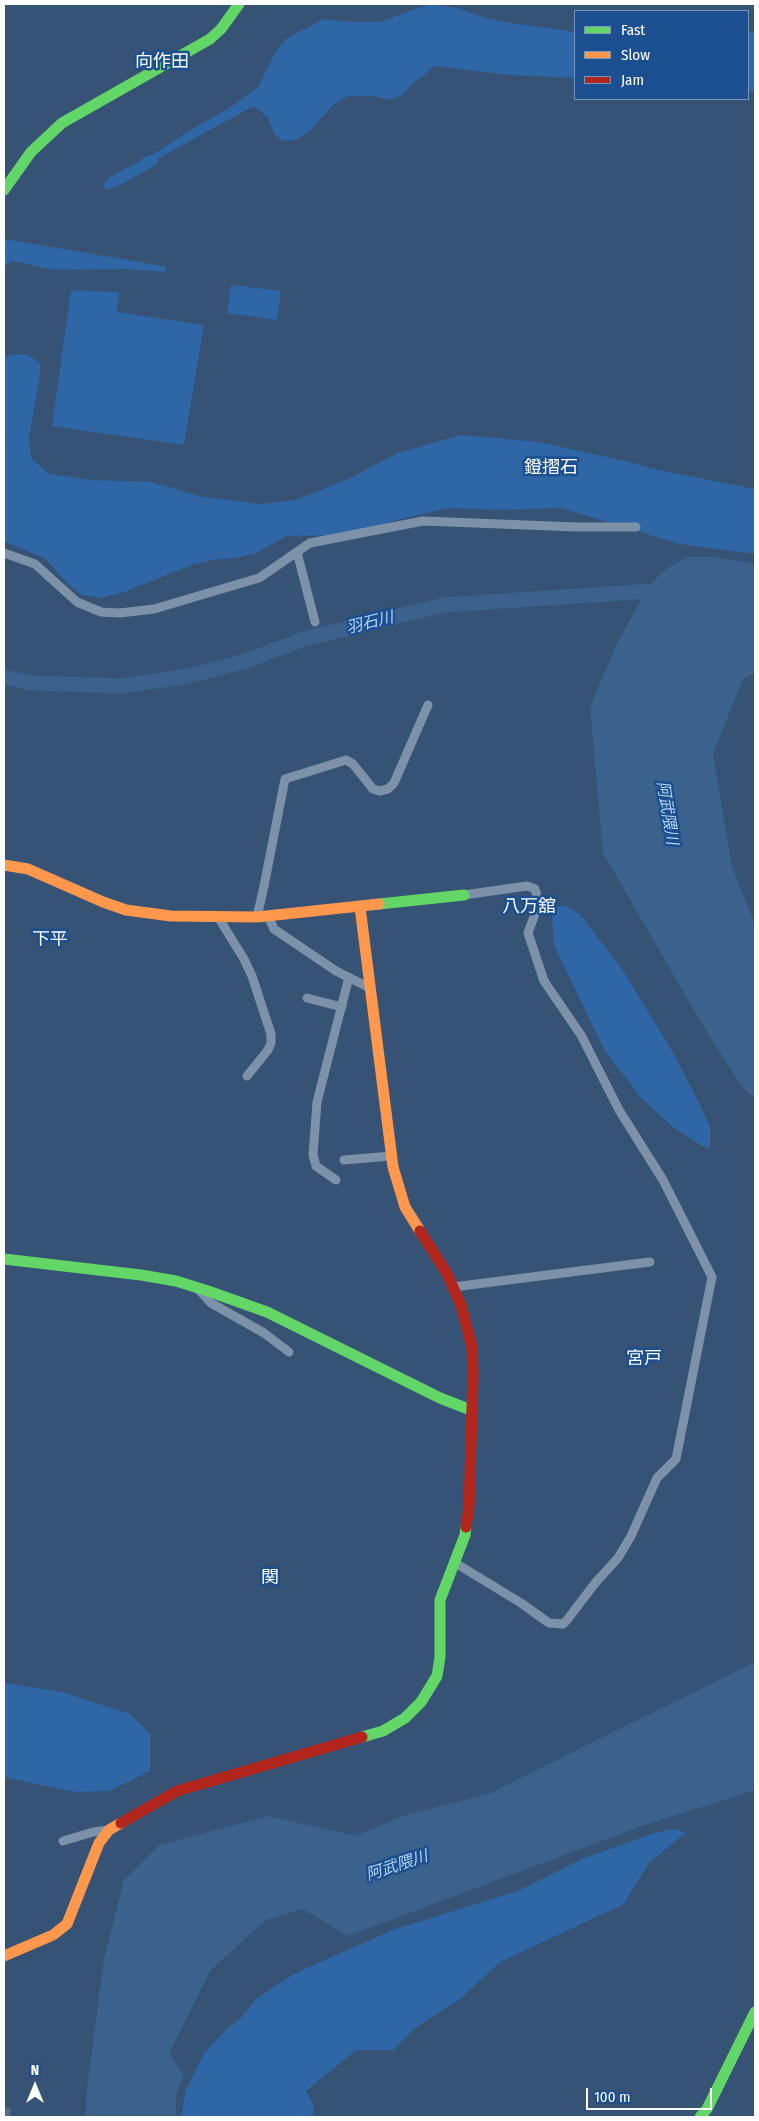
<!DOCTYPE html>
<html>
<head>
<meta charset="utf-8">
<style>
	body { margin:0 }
	#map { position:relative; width:759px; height:2121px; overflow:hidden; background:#365274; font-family:"Fira Sans Condensed",sans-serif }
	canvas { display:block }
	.frame { position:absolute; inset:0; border:5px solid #fff; pointer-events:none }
	.legend { position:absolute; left:574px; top:10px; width:175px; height:90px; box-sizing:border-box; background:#1b4f8f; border:1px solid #7695bc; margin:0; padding:6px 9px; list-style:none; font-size:15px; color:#fff }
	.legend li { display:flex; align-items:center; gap:10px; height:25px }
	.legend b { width:25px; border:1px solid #7695bc }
	.north { position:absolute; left:10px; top:2061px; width:50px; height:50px; -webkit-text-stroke:4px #1b4f8f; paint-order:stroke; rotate:0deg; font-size:14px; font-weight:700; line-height:20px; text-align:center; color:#fff }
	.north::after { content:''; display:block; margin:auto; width:18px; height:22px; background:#fff; clip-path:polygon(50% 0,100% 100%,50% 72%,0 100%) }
	.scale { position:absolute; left:586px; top:2088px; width:126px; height:22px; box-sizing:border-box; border:2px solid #fff; border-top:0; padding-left:6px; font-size:15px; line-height:18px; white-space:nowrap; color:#fff; -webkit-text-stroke:4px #1b4f8f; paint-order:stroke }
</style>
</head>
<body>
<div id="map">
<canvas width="759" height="2121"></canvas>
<div class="frame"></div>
<ul class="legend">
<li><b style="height:6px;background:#63d668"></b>Fast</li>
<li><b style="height:6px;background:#ff974d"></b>Slow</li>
<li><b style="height:6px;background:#b3261e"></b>Jam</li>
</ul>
<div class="north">N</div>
<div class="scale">100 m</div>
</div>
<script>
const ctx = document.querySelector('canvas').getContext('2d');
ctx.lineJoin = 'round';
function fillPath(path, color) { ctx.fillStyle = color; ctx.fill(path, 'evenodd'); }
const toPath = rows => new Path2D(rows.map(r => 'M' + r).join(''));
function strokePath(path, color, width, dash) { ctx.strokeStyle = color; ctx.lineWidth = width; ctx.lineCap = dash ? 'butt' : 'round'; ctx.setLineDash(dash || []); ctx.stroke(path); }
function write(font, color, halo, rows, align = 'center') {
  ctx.font = font + ' "Fira Sans Condensed","Noto Sans JP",sans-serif'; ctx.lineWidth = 5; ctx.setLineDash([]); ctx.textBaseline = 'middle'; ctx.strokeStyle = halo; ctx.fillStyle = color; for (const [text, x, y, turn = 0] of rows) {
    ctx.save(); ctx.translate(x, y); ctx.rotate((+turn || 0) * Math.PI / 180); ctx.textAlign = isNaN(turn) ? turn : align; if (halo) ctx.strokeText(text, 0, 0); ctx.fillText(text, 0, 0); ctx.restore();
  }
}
const green = toPath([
	[430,4,457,8,486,18,511,23,575,32,575,78,508,75,435,66,411,85,403,95,389,100,374,96,348,96,333,105,309,132,295,140,283,141,275,135,268,118,256,107,252,107,159,158,157,164,124,183,110,189,105,189,104,184,110,177,140,161,144,157,154,154,189,131,231,107,258,87,275,53,288,37,324,19,349,22,379,22],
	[748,31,755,32,755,93,748,90],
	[4,239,146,263,166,267,165,272,125,269,55,270,12,261,4,267],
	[231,285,281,291,277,320,227,313],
	[71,290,119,292,117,312,204,325,184,445,52,426],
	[14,354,29,355,40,363,40,376,29,438,31,458,49,474,94,480,151,482,203,497,260,504,296,500,348,479,398,453,460,435,539,442,625,461,654,469,755,489,755,554,680,544,561,508,506,510,448,508,397,520,370,530,347,535,287,536,256,553,236,558,218,559,194,564,127,591,101,598,82,595,67,583,46,559,4,541,4,357],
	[558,906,566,906,580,914,624,972,675,1056,699,1103,710,1127,710,1148,702,1146,673,1127,642,1099,605,1051,554,945,552,916],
	[4,1683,62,1692,130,1714,150,1734,150,1771,109,1791,75,1792,4,1777],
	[672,1829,686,1832,648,1864,624,1904,500,1962,460,1999,415,2028,393,2050,356,2050,306,2091,314,2105,313,2117,181,2117,186,2089,204,2053,228,2028,240,2019,256,1999,294,1974,392,1930,518,1891,584,1858,652,1834]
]);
const water = toPath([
	[688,557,716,557,755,564,755,673,743,679,713,754,732,867,755,924,755,1100,740,1084,699,1019,603,853,590,707,616,645,650,584,670,566],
	[755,1662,755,1790,642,1826,348,1936,303,1909,266,1920,211,1970,169,2053,184,2076,176,2095,176,2117,86,2117,86,2095,104,1959,124,1880,159,1845,269,1816,356,1836,402,1816,488,1794]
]);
const river = toPath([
	[4,677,32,683,121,686,183,677,209,671,246,661,304,639,444,605,666,590]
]);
const streetTunnel = toPath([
	[5,2117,7,2106]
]);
const street = toPath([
	[297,552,315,622],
	[4,553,35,564,77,602,101,612,120,613,154,609,259,578,310,543,423,521,577,527,636,527],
	[268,916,274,929,336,971,370,988],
	[218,917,244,959,252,976,271,1034,271,1043,268,1050,247,1076],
	[257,917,264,886,285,779,346,760,353,764,373,789,379,791,388,789,394,783,428,705],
	[307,998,342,1007],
	[344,1160,391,1156],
	[336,1180,316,1166,313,1155,317,1102,349,977],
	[453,1287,650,1262],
	[198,1289,211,1303,264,1333,289,1352],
	[457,1564,521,1603,549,1623,563,1624,567,1620,596,1582,618,1558,631,1536,657,1478,676,1459,712,1277,663,1180,619,1110,581,1035,544,981,528,933,539,903,535,889,527,886,464,895],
	[63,1841,93,1832,109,1830]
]);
const fast = toPath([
	[4,190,31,152,62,123,210,39,221,29,239,4],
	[379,904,464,895],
	[4,1259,141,1275,176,1281,208,1291,267,1312,440,1398,471,1410],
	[362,1737,383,1731,405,1718,421,1702,437,1676,440,1657,440,1600,465,1535,466,1527],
	[700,2117,707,2109,755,2012]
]);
const slow = toPath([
	[4,865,28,869,103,902,126,910,171,916,257,917,379,904],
	[360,907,393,1167,405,1207,420,1231],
	[4,1956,53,1935,67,1924,99,1843,109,1830,121,1823]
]);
const jam = toPath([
	[420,1231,446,1272,461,1305,472,1347,473,1375,469,1507,466,1527],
	[121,1823,177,1791,362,1737]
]);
const waterNames = [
	["羽石川",370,623,-14],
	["阿武隈川",667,813,81],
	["阿武隈川",397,1866,-18]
];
const quarterNames = [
	["向作田",162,62],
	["鐙摺石",551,468],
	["八万舘",529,907],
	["下平",50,940],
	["宮戸",644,1359],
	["関",270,1578]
];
fillPath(green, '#2f66a5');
fillPath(water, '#3b618d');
strokePath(river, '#3b618d', 15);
strokePath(streetTunnel, '#546c89', 9, [9, 4.5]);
strokePath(street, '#7d92a8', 9);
strokePath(fast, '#63d668', 11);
strokePath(slow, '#ff974d', 11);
strokePath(jam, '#b3261e', 11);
write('italic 16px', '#b5d3f5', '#1b4f8f', waterNames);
write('18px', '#fff', '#1b4f8f', quarterNames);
</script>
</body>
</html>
